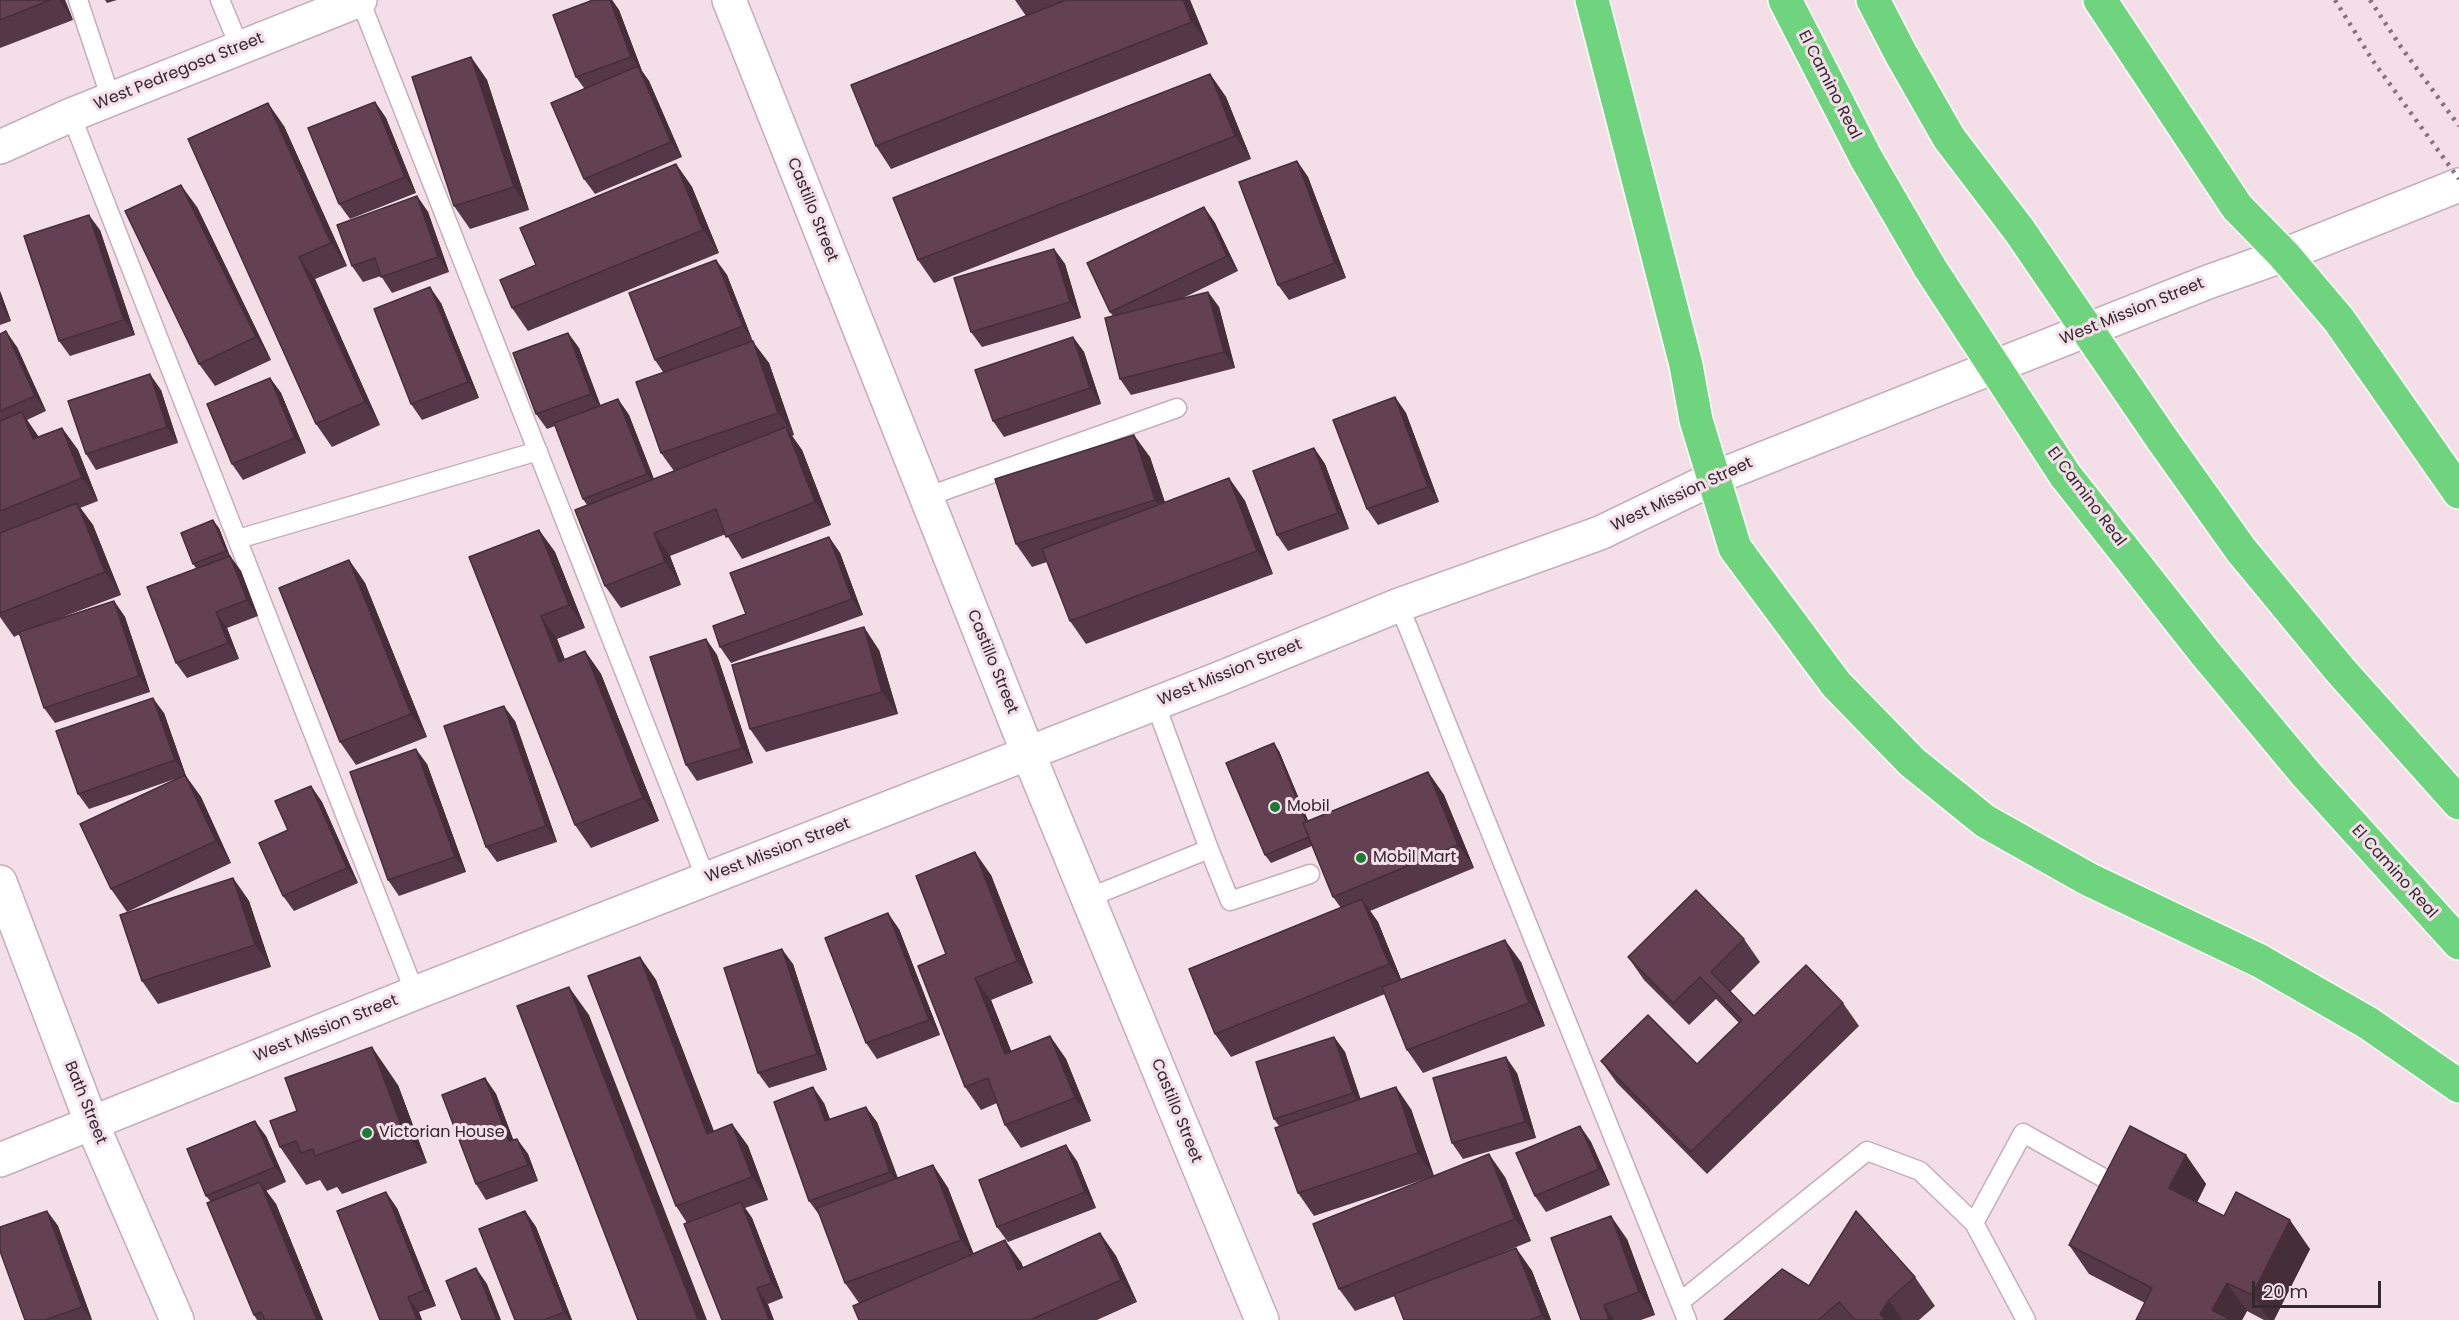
<!DOCTYPE html>
<html>
<head>
<meta charset="utf-8">
<style>
	body { margin:0 }
	#map { position:relative; width:2459px; height:1320px; overflow:hidden; background:#f4dfe9; font-family:Poppins,sans-serif }
	canvas { display:block }
	.scale { position:absolute; left:2252px; top:1281px; width:129px; height:27px; box-sizing:border-box; border:3px solid #31292d; border-top:0; padding-left:8px; font-size:18px; line-height:21px; white-space:nowrap; color:#31292d; -webkit-text-stroke:4px #f4dfe9; paint-order:stroke }
</style>
</head>
<body>
<div id="map">
<canvas width="2459" height="1320"></canvas>
<div class="scale">20 m</div>
</div>
<script>
const ctx = document.querySelector('canvas').getContext('2d');
ctx.lineJoin = 'round';
const toPath = rows => new Path2D(rows.map(r => 'M' + r).join(''));
function strokePath(path, color, width, dash) { ctx.strokeStyle = color; ctx.lineWidth = width; ctx.lineCap = dash ? 'butt' : 'round'; ctx.setLineDash(dash || []); ctx.stroke(path); }
function fillPath(path, color) { ctx.fillStyle = color; ctx.fill(path, 'evenodd'); }
function write(font, color, halo, rows, align = 'center') {
  ctx.font = font + ' Poppins,sans-serif'; ctx.lineWidth = 6; ctx.setLineDash([]); ctx.textBaseline = 'middle'; ctx.strokeStyle = halo; ctx.fillStyle = color; for (const [text, x, y, turn = 0] of rows) {
    ctx.save(); ctx.translate(x, y); ctx.rotate((+turn || 0) * Math.PI / 180); ctx.textAlign = isNaN(turn) ? turn : align; if (halo) ctx.strokeText(text, 0, 0); ctx.fillText(text, 0, 0); ctx.restore();
  }
}
const service = toPath([
	[78,0,111,99],
	[220,0,240,48],
	[360,0,706,879],
	[71,115,415,993],
	[926,497,1177,408],
	[238,539,538,451],
	[1399,605,1687,1320],
	[1209,849,1230,901,1310,874],
	[1088,898,1209,849,1155,703],
	[1974,1223,2023,1133,2116,1185],
	[1680,1302,1867,1151,1920,1171,1974,1223,2026,1320]
]);
const minor = toPath([
	[729,0,1028,753,1262,1320],
	[0,147,71,115,360,0],
	[0,882,92,1124,177,1320]
]);
const tertiary = toPath([
	[2284,255,2459,185]
]);
const secondary = toPath([
	[0,1160,415,993,1218,679,1399,605,1600,533,1714,478,2208,282,2284,255]
]);
const motorway = toPath([
	[1592,0,1686,365,1696,420,1735,548,1836,684,1912,762,1985,821,2088,879,2260,961,2368,1023,2459,1086],
	[1785,0,1866,158,1930,268],
	[1873,0,1901,54,1949,138,2019,230],
	[2100,0,2237,207,2284,255,2339,320,2459,492],
	[2162,439,2241,550,2340,670,2459,803],
	[2065,475,2206,654,2306,774,2459,943]
]);
const rail = toPath([
	[2335,0,2373,61,2459,179],
	[2370,0,2401,47,2459,126]
]);
const motorwayBridge = toPath([
	[2019,230,2162,439],
	[1930,268,2065,475]
]);
const wall = toPath([
	[0,0,65,0,73,20,0,48],
	[105,0,117,0,107,3],
	[593,0,612,0,619,10,642,71,649,81,682,157,595,194,584,179,584,88,576,77],
	[1015,0,1190,0,1208,44,891,169,876,146,1026,16],
	[471,57,487,80,529,210,470,229,454,206],
	[1210,74,1226,97,1251,159,934,283,918,260],
	[375,102,386,118,416,193,350,219,339,204],
	[284,126,347,266,315,279,380,425,332,447,316,424],
	[1297,161,1308,177,1346,278,1289,300,1278,285],
	[676,164,692,187,719,253,528,331,512,308,536,265],
	[417,196,428,212,449,272,392,293,381,276,363,282,352,266],
	[197,207,271,360,215,386,199,364],
	[1204,207,1215,223,1238,271,1181,299,1208,292,1219,307,1235,368,1131,395,1120,379,1113,316,1110,312],
	[100,230,135,335,70,356,59,341],
	[1054,249,1065,264,1081,318,982,347,971,332],
	[716,260,727,275,753,342,769,363,794,435,792,436,802,450,831,525,742,559,726,534,670,556,681,585,621,608,605,586,587,505,583,499,555,426,547,429,536,414,568,333,579,348,600,406,618,399,629,415,654,479,674,471,661,453,663,372,655,360],
	[0,291,11,321,0,325],
	[441,303,479,398,422,420,411,404],
	[0,334,17,347,46,411,27,420,39,437,62,428,78,450,98,501,80,508,93,525,121,595,60,618,114,601,125,617,150,692,55,723,44,708,20,634,14,637,0,617],
	[1073,337,1084,352,1101,404,1004,437,993,421],
	[270,378,281,393,306,453,243,480,232,464],
	[161,390,178,443,96,470,86,454],
	[1395,397,1406,413,1439,502,1378,525,1367,509],
	[1314,448,1325,464,1349,529,1288,551,1277,535],
	[1150,457,1165,502,1229,478,1245,501,1273,574,1086,644,1070,621,1047,562,1032,567,1016,544],
	[219,528,230,556,241,571,258,616,227,628,239,659,187,678,176,663,196,568,193,564],
	[539,530,555,552,585,628,557,639,565,660,585,651,601,674,659,821,591,848,575,825,469,557],
	[829,537,840,553,863,615,731,663,720,647,746,614],
	[349,560,365,583,427,737,356,765,340,742],
	[706,639,717,655,753,763,697,781,686,765],
	[879,650,898,714,766,752,750,729],
	[164,713,186,776,201,797,231,863,127,912,111,889,175,779,89,809,78,794],
	[515,721,557,842,497,862,486,847],
	[1279,751,1308,821,1428,772,1444,795,1474,868,1370,911,1378,922,1401,979,1521,962,1545,1026,1423,1073,1407,1050,1385,994,1231,1057,1215,1034,1341,908,1333,897,1312,846,1271,863,1265,855],
	[427,764,466,872,399,896,388,880],
	[311,786,322,802,358,883,294,911,283,896,288,830],
	[991,875,1033,983,991,1000,1011,1051,1050,1036,1066,1059,1091,1121,1021,1148,1005,1125,997,1103,981,1110,965,1087,946,954],
	[233,878,249,901,271,967,158,1004,142,981],
	[899,929,940,1035,877,1059,866,1043],
	[1744,939,1760,962,1730,992,1754,1016,1843,1003,1859,1026,1707,1174,1617,1083,1601,1061,1697,1064,1739,1023,1716,999,1689,1025,1644,980,1628,957],
	[640,957,656,980,714,1131,732,1124,748,1146,768,1200,745,1208,752,1218,783,1298,768,1304,687,1223,676,1206],
	[793,964,827,1070,769,1088,758,1073],
	[1334,1037,1345,1052,1360,1099,1411,1109,1434,1176,1314,1216,1298,1193,1279,1126,1274,1119],
	[1517,1073,1536,1138,1463,1159,1452,1143],
	[485,1078,496,1094,513,1140,517,1139,528,1154,538,1181,486,1200,476,1184],
	[398,1085,427,1163,342,1194,337,1187,327,1191,320,1180,306,1185,280,1147],
	[824,1103,830,1119,877,1122,898,1178,933,1165,948,1188,973,1254,1021,1262,1023,1268,1100,1233,1116,1256,1137,1302,1097,1320,859,1320,859,1303,845,1283,820,1216,809,1201],
	[1580,1126,1591,1142,1610,1185,1546,1212,1535,1196],
	[266,1136,286,1182,266,1191,276,1204,323,1320,257,1320,254,1315,211,1202,206,1196],
	[2186,1155,2206,1184,2197,1202,2224,1216,2310,1249,2274,1320,2264,1320,2247,1311,2242,1320,2136,1320,2145,1303,2089,1274,2069,1245],
	[1077,1161,1096,1208,1008,1242,997,1227],
	[1505,1177,1531,1241,1462,1269,1516,1248,1532,1271,1551,1320,1404,1320,1395,1296,1355,1311,1339,1289],
	[397,1208,436,1306,419,1312,422,1320,380,1320],
	[47,1211,58,1226,92,1320,25,1320],
	[525,1211,536,1227,572,1320,515,1320],
	[1627,1239,1655,1315,1641,1320,1581,1320],
	[1915,1277,1935,1306,1919,1320,1724,1320,1809,1286]
]);
const shadedWall = toPath([
	[59,0,65,0,73,20],
	[610,0,612,0,619,10,642,71,649,81,682,157,671,142,639,67,631,57],
	[1183,0,1190,0,1208,44,1192,22],
	[471,57,487,80,529,210,514,187],
	[1210,74,1226,97,1251,159,1235,136],
	[375,102,386,118,416,193,405,177],
	[268,103,284,126,347,266,331,243],
	[1297,161,1308,177,1346,278,1335,263],
	[676,164,692,187,719,253,703,230],
	[181,185,197,207,271,360,256,337],
	[417,196,428,212,449,272,438,257],
	[1204,207,1215,223,1238,271,1227,256],
	[89,215,100,230,135,335,124,320],
	[1054,249,1065,264,1081,318,1070,302],
	[299,257,315,279,380,425,365,402],
	[716,260,727,275,753,342,769,363,794,435,778,413,753,341,743,326],
	[430,287,441,303,479,398,468,382],
	[0,291,11,321,1,305],
	[1208,292,1219,307,1235,368,1224,352],
	[6,331,17,347,46,411,35,396],
	[568,333,579,348,602,409,591,394],
	[1073,337,1084,352,1101,404,1090,388],
	[150,374,161,390,178,443,167,427],
	[270,378,281,393,306,453,295,438],
	[1395,397,1406,413,1439,502,1428,487],
	[618,399,629,415,658,490,647,474],
	[22,412,37,435,49,462,33,439],
	[786,427,802,450,831,525,815,502],
	[62,428,78,450,98,501,82,478],
	[1134,435,1150,457,1171,522,1155,500],
	[1314,448,1325,464,1349,529,1338,513],
	[1229,478,1245,501,1273,574,1257,551],
	[77,503,93,525,121,595,105,572],
	[213,520,219,528,231,559,226,551],
	[539,530,555,552,585,628,569,605],
	[654,533,670,556,681,585,665,562],
	[829,537,840,553,863,615,852,599],
	[230,556,241,571,258,616,247,600],
	[349,560,365,583,427,737,411,714],
	[114,601,125,617,150,692,139,676],
	[216,612,227,628,239,659,228,643],
	[541,616,557,639,575,685,559,662],
	[864,627,879,650,898,714,882,692],
	[706,639,717,655,753,763,742,748],
	[585,651,601,674,659,821,643,798],
	[153,698,164,713,186,776,175,760],
	[504,706,515,721,557,842,546,826],
	[1274,743,1279,751,1318,844,1312,836],
	[416,749,427,764,466,872,455,857],
	[1428,772,1444,795,1474,868,1458,845],
	[185,775,201,797,231,863,216,841],
	[311,786,322,802,358,883,347,868],
	[975,852,991,875,1033,983,1017,961],
	[233,878,249,901,271,967,255,945],
	[1362,899,1378,922,1404,987,1389,964],
	[888,913,899,929,940,1035,929,1020],
	[1505,940,1521,962,1545,1026,1529,1003],
	[782,949,793,964,827,1070,817,1054],
	[640,957,656,980,723,1156,707,1134],
	[975,978,991,1000,1021,1076,1005,1054],
	[569,987,589,1015,707,1320,698,1320],
	[1050,1036,1066,1059,1091,1121,1075,1098],
	[1334,1037,1345,1052,1364,1109,1353,1093],
	[372,1047,398,1085,427,1163,401,1125],
	[1506,1057,1517,1073,1536,1138,1525,1122],
	[485,1078,496,1094,520,1157,509,1141],
	[813,1087,824,1103,836,1136,825,1121],
	[1396,1087,1411,1109,1434,1176,1418,1153],
	[866,1107,877,1122,901,1188,890,1172],
	[255,1121,266,1136,286,1182,275,1167],
	[732,1124,748,1146,768,1200,752,1177],
	[1580,1126,1591,1142,1610,1185,1599,1169],
	[517,1139,528,1154,538,1181,528,1165],
	[1066,1145,1077,1161,1096,1208,1085,1192],
	[1489,1154,1505,1177,1531,1241,1515,1219],
	[2186,1155,2206,1184,2190,1217,2169,1188],
	[933,1165,948,1188,977,1262,961,1240],
	[260,1182,276,1204,323,1320,317,1320],
	[386,1192,397,1208,436,1306,425,1290],
	[741,1202,752,1218,783,1298,772,1283],
	[47,1211,58,1226,92,1320,82,1307],
	[525,1211,536,1227,572,1320,569,1320,564,1312],
	[1611,1216,1627,1239,1655,1315,1639,1292],
	[2290,1220,2310,1249,2274,1320,2269,1320,2252,1295],
	[1100,1233,1116,1256,1137,1302,1121,1280],
	[1005,1240,1021,1262,1034,1292,1018,1270],
	[1516,1248,1532,1271,1551,1320,1545,1320,1542,1315],
	[476,1268,487,1284,501,1320,497,1320],
	[2227,1283,2247,1311,2242,1320,2219,1320,2212,1310],
	[757,1288,768,1304,774,1320,769,1320],
	[408,1297,419,1312,422,1320,417,1320],
	[1889,1300,1902,1320,1885,1320,1880,1314],
	[1604,1305,1614,1320,1609,1320]
]);
const building = toPath([
	[0,0,50,0,0,20,0,0],
	[593,0,610,0,631,57,576,77,553,15,593,0],
	[1066,0,1183,0,1192,22,876,146,851,85,1066,0],
	[471,57,514,187,454,206,412,77,471,57],
	[638,66,671,142,584,179,551,103,638,66],
	[1210,74,1235,136,918,260,893,198,1210,74],
	[375,102,405,177,339,204,308,128,375,102],
	[268,103,331,243,299,257,365,402,316,424,188,139,268,103],
	[1297,161,1335,263,1278,285,1239,182,1297,161],
	[676,164,703,230,512,308,500,280,536,265,520,228,676,164],
	[181,185,256,337,199,364,125,211,181,185],
	[417,196,438,257,381,277,375,258,352,266,337,225,417,196],
	[1204,207,1227,256,1110,312,1087,263,1204,207],
	[89,215,124,320,59,341,24,236,89,215],
	[1054,249,1070,302,971,332,954,278,1054,249],
	[716,260,743,326,655,360,629,293,716,260],
	[430,287,468,382,411,404,374,309,430,287],
	[1208,292,1224,352,1120,379,1105,318,1208,292],
	[6,331,35,396,0,411,0,334,6,331],
	[568,333,591,394,536,414,513,353,568,333],
	[1073,337,1090,388,993,421,975,370,1073,337],
	[753,341,778,413,661,453,636,382,753,341],
	[150,374,167,427,86,454,68,401,150,374],
	[270,378,295,438,232,464,207,404,270,378],
	[1395,397,1428,487,1367,509,1333,420,1395,397],
	[618,399,647,474,583,499,554,423,618,399],
	[22,412,33,439,62,428,82,478,0,511,0,421,22,412],
	[786,427,815,502,726,537,716,509,654,533,665,562,605,586,575,510,786,427],
	[1134,435,1155,500,1016,544,995,479,1134,435],
	[1314,448,1338,513,1277,535,1253,471,1314,448],
	[1229,478,1257,551,1070,621,1042,549,1229,478],
	[77,503,105,572,0,613,0,533,77,503],
	[213,520,226,551,193,564,181,533,213,520],
	[539,530,569,605,541,616,559,662,585,651,643,798,575,825,469,557,539,530],
	[829,537,852,599,720,647,713,626,746,614,730,573,829,537],
	[230,556,247,600,216,612,228,643,176,663,147,587,230,556],
	[349,560,411,714,340,742,279,588,349,560],
	[114,601,139,676,44,708,19,632,114,601],
	[864,627,882,692,750,729,732,665,864,627],
	[706,639,742,748,686,765,650,657,706,639],
	[153,698,175,760,78,794,56,731,153,698],
	[504,706,546,826,486,847,444,726,504,706],
	[1274,743,1306,822,1303,823,1309,837,1265,855,1226,763,1274,743],
	[416,749,455,857,388,880,350,772,416,749],
	[1428,772,1458,845,1333,897,1303,823,1428,772],
	[185,775,216,841,111,889,80,824,185,775],
	[311,786,347,868,283,896,259,843,288,830,275,801,311,786],
	[975,852,1017,961,975,978,1005,1054,1050,1036,1075,1098,1005,1125,988,1078,965,1087,918,966,946,954,916,876,975,852],
	[233,878,255,945,142,981,120,915,233,878],
	[1696,890,1744,939,1711,972,1754,1016,1806,965,1843,1003,1691,1152,1601,1061,1648,1015,1697,1064,1742,1020,1700,977,1673,1003,1628,957,1696,890],
	[1362,899,1389,964,1215,1034,1189,969,1362,899],
	[888,913,929,1020,866,1043,825,938,888,913],
	[1505,940,1529,1003,1407,1050,1382,987,1505,940],
	[782,949,817,1054,758,1073,724,968,782,949],
	[640,957,707,1134,732,1124,752,1177,676,1206,588,976,640,957],
	[569,987,698,1320,638,1320,517,1006,569,987],
	[1334,1037,1353,1093,1274,1119,1256,1062,1334,1037],
	[372,1047,401,1125,315,1156,313,1149,301,1153,296,1141,280,1147,270,1121,297,1111,285,1078,372,1047],
	[1506,1057,1525,1122,1452,1143,1433,1078,1506,1057],
	[485,1078,509,1141,517,1139,528,1165,476,1184,442,1095,485,1078],
	[813,1087,825,1121,866,1107,890,1172,809,1201,774,1102,813,1087],
	[1396,1087,1418,1153,1298,1193,1275,1128,1396,1087],
	[255,1121,275,1167,206,1196,187,1149,255,1121],
	[1580,1126,1599,1169,1535,1196,1516,1153,1580,1126],
	[2130,1126,2186,1155,2169,1188,2224,1216,2236,1192,2290,1220,2252,1295,2227,1283,2212,1310,2231,1320,2136,1320,2152,1288,2069,1245,2130,1126],
	[1066,1145,1085,1192,997,1227,979,1180,1066,1145],
	[1489,1154,1515,1219,1339,1289,1313,1224,1489,1154],
	[933,1165,961,1240,845,1283,817,1208,933,1165],
	[260,1182,317,1320,265,1320,261,1312,254,1315,207,1203,260,1182],
	[386,1192,425,1290,408,1297,417,1320,380,1320,337,1211,386,1192],
	[741,1202,772,1283,757,1288,769,1320,722,1320,684,1224,741,1202],
	[47,1211,82,1307,45,1320,25,1320,0,1251,0,1227,47,1211],
	[525,1211,564,1312,544,1320,515,1320,479,1229,525,1211],
	[1856,1211,1915,1277,1889,1300,1880,1314,1886,1320,1855,1320,1839,1302,1818,1320,1724,1320,1782,1269,1809,1286,1856,1211],
	[1611,1216,1639,1292,1604,1305,1609,1320,1581,1320,1551,1238,1611,1216],
	[1100,1233,1121,1280,1030,1320,859,1320,853,1306,1005,1240,1018,1270,1100,1233],
	[1516,1248,1542,1315,1530,1320,1404,1320,1394,1294,1516,1248],
	[476,1268,497,1320,462,1320,446,1281,476,1268]
]);
const markers = [
	[1275,807,6,"#157e32"],
	[1361,858,6,"#157e32"],
	[367,1133,6,"#157e32"]
];
const streetNames = [
	["West Pedregosa Street",179,72,-22],
	["El Camino Real",1829,85,63],
	["Castillo Street",812,210,68],
	["West Mission Street",2132,312,-22],
	["West Mission Street",1682,495,-25],
	["El Camino Real",2086,497,53],
	["Castillo Street",992,662,68],
	["West Mission Street",1230,673,-22],
	["West Mission Street",778,851,-21],
	["El Camino Real",2394,872,48],
	["West Mission Street",326,1029,-22],
	["Bath Street",85,1103,68],
	["Castillo Street",1176,1111,68]
];
const poiNames = [
	["Mobil",1287,807],
	["Mobil Mart",1373,858],
	["Victorian House",379,1133]
];
strokePath(service, '#c4afb9', 21);
strokePath(minor, '#c4afb9', 36);
strokePath(tertiary, '#c4afb9', 36);
strokePath(secondary, '#c4afb9', 36);
strokePath(motorway, '#fff', 36);
strokePath(service, '#fff', 18);
strokePath(minor, '#fff', 33);
strokePath(tertiary, '#fff', 33);
strokePath(secondary, '#fff', 33);
strokePath(motorway, '#6ed57e', 33);
strokePath(rail, '#82747b', 4.5, [3, 6]);
strokePath(motorwayBridge, '#fff', 36, []);
strokePath(motorwayBridge, '#6ed57e', 33);
fillPath(wall, '#553847');
fillPath(shadedWall, '#452e39');
fillPath(building, '#634152');
strokePath(building, '#452e39', 1.5);
for (const [x, y, r, color] of markers) { const dot = new Path2D(); dot.arc(x, y, r, 0, 2 * Math.PI); ctx.fillStyle = color; ctx.fill(dot); strokePath(dot, '#f4dfe9', 2); }
write('16px', '#31292d', '#f4dfe9', streetNames);
write('16px', '#31292d', '#f4dfe9', poiNames, 'left');
</script>
</body>
</html>
